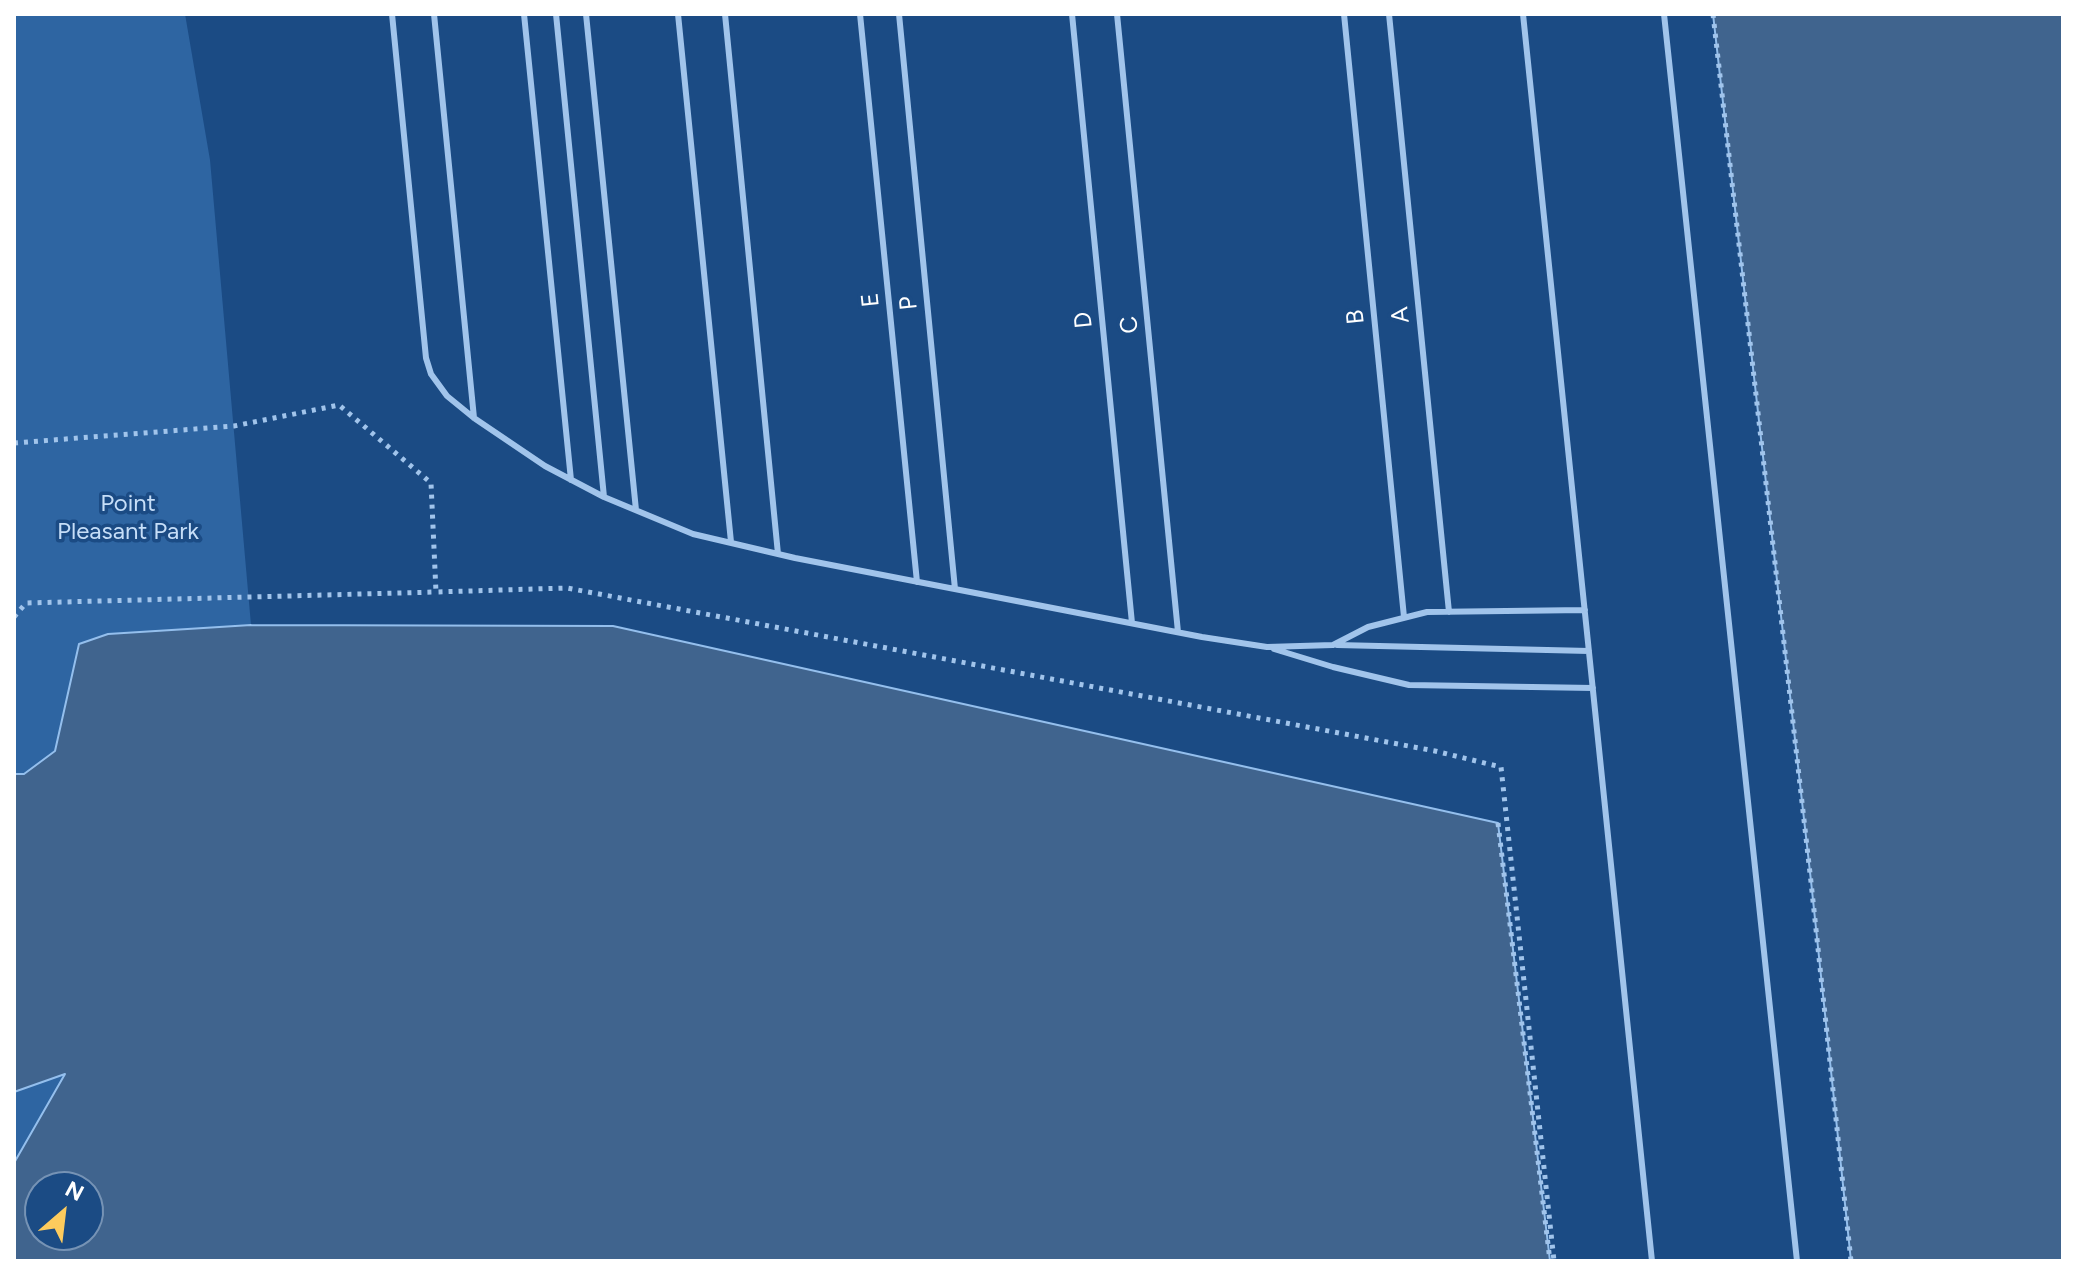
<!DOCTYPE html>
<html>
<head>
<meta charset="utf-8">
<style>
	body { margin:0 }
	#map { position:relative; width:2077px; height:1275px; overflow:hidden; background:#1b4b84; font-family:Figtree,sans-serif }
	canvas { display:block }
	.frame { position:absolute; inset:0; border:16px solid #fff; pointer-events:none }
	.north { position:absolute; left:24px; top:1171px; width:80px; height:80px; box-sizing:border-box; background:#1b4b84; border:2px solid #7693b5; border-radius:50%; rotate:28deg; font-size:22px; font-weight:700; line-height:32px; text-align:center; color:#fff }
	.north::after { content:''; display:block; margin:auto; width:28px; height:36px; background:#fdcb5d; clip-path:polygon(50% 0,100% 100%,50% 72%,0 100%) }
</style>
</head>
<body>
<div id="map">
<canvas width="2077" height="1275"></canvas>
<div class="frame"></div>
<div class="north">N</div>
</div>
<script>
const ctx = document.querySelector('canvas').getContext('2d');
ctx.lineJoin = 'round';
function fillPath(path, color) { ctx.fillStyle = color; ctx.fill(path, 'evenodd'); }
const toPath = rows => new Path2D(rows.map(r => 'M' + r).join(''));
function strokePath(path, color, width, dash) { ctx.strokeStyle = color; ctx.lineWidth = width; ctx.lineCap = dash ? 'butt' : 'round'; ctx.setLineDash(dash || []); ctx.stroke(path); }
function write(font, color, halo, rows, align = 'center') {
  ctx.font = font + ' Figtree,sans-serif'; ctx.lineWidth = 7; ctx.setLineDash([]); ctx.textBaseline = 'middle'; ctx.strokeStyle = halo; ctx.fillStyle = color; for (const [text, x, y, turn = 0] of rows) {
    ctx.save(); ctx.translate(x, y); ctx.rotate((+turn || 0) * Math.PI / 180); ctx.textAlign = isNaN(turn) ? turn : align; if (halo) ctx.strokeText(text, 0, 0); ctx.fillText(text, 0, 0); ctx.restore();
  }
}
const green = toPath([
	[14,14,185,14,210,160,251,625,108,634,79,644,55,751,24,774,14,774],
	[66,1073,14,1163,14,1092]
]);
const water = toPath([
	[1713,14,2063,14,2063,1261,1851,1261,1811,881,1713,14],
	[251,625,613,626,1498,823,1550,1261,14,1261,14,1163,65,1074,14,1092,14,774,24,774,55,751,79,644,108,634,251,625],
	[40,1187,88,1187,88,1235,40,1235,40,1187]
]);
const path = toPath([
	[1713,14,1811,882,1851,1261],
	[14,443,234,426,339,405,431,483,436,592,567,588,1435,751,1501,767,1554,1261],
	[14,617,26,603,436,592],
	[1498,823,1550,1261]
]);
const lane = toPath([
	[392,14,426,358,431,374,447,396,474,418,545,466,604,497,693,534,795,558,1202,637,1267,647,1333,645,1368,627,1427,612,1585,610],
	[434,14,474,418],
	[524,14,571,480],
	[556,14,604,497],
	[586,14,636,510],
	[678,14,731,542],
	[725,14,778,554],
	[860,14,917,582],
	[899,14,955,589],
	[1072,14,1132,623],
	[1117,14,1178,632],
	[1344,14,1404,617],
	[1389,14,1449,612],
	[1523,14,1652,1261],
	[1664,14,1797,1261],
	[1337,645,1589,651],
	[1274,649,1333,667,1409,685,1593,688]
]);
const streetNames = [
	["E",871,300,-96],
	["P",909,303,-96],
	["A",1401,315,-96],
	["B",1356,317,-96],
	["D",1084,320,-96],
	["C",1130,325,-96]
];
const parkNames = [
	["Point",128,504],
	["Pleasant Park",128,532]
];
fillPath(green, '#2e65a2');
fillPath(water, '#40648e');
strokePath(water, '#94bfed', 2);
strokePath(path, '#a1c4eb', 5, [4, 6]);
strokePath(lane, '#a1c4eb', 6);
write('24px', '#fff', '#1b4b84', streetNames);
write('24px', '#c6def8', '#1b4b84', parkNames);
</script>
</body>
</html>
